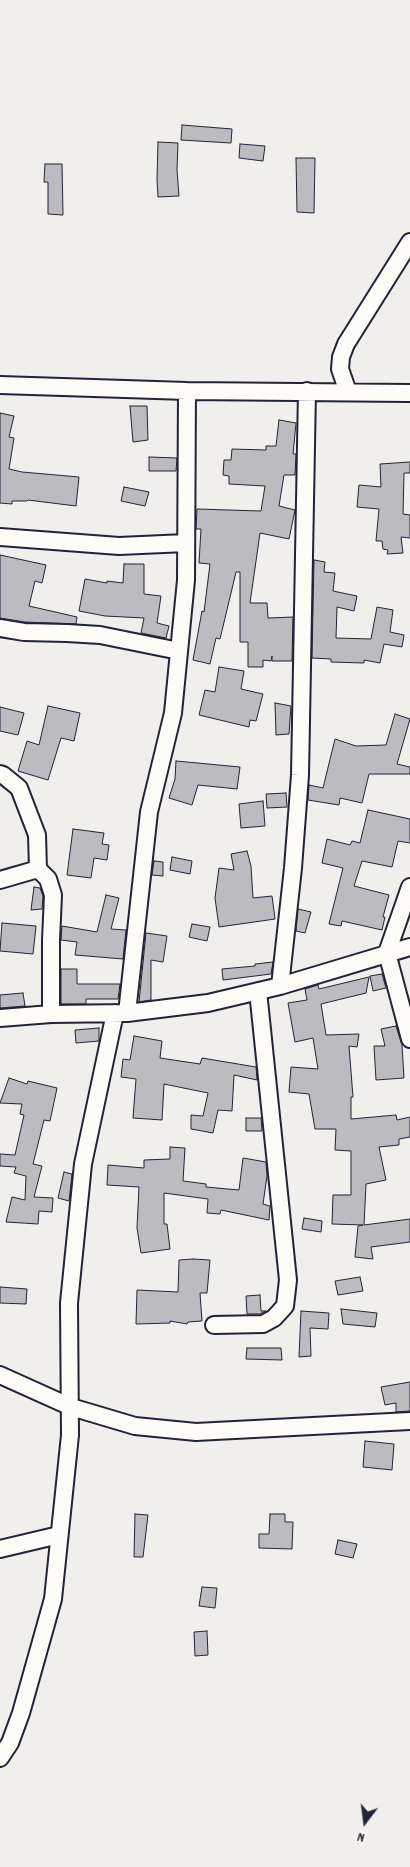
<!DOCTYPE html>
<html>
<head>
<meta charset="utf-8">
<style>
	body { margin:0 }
	#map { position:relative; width:410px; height:1867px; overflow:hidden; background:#f0efec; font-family:Dekko,sans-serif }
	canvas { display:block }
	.north { position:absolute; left:340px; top:1797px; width:50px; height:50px; -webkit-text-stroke:4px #fdfcf7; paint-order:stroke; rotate:195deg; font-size:14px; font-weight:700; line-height:20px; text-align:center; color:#22223b }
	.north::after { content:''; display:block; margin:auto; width:18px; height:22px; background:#22223b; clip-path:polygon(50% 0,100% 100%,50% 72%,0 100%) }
</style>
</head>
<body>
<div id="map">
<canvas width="410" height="1867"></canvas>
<div class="north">N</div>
</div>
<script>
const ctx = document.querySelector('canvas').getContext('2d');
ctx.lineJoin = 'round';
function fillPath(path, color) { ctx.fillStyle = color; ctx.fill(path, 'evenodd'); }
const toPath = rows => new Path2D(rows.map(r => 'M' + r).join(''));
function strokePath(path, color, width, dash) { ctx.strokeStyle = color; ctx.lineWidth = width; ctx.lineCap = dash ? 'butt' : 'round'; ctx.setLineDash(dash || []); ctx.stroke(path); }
const building = toPath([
	[182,125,232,129,231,143,181,140,182,125],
	[158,142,178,143,177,170,179,196,158,197,157,179,158,142],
	[240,144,265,146,263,161,239,158,240,144],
	[296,158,315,158,314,213,297,212,296,158],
	[45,164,62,164,63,215,48,214,48,182,44,182,45,164],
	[130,406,147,406,148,440,133,442,130,406],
	[0,413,14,416,9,437,14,438,9,469,22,472,79,477,76,506,28,500,27,501,12,501,12,504,0,503,0,413],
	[279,420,296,423,293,454,296,454,295,475,284,475,279,506,295,510,289,539,260,533,250,603,267,603,268,618,293,617,292,661,272,661,272,656,271,661,263,660,263,667,248,667,248,642,240,642,240,572,236,572,220,639,216,638,210,664,193,660,202,611,204,612,210,564,199,563,201,529,196,529,197,509,261,511,265,486,229,484,229,476,223,475,224,460,231,460,232,449,266,450,266,446,276,446,279,420],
	[149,457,177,458,176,471,149,471,149,457],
	[410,462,410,473,404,473,403,514,410,515,410,538,401,537,403,553,387,554,388,550,383,549,382,541,376,541,379,509,357,507,359,485,381,487,380,464,410,462],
	[124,487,149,492,145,506,121,501,124,487],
	[0,555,46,565,42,583,35,581,29,606,77,617,76,624,25,622,0,618,0,555],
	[314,560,325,562,324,572,335,573,333,591,357,596,354,611,337,607,336,638,371,639,377,607,393,610,390,632,404,635,402,647,384,644,380,663,364,660,364,663,331,662,331,659,312,658,314,560],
	[124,564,144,564,144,594,161,596,157,623,169,626,166,638,141,633,144,618,105,616,79,611,85,579,107,583,107,581,123,583,124,564],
	[219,667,244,671,241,689,263,694,256,721,250,720,249,727,199,715,205,690,215,692,219,667],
	[275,703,291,706,289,734,276,735,275,703],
	[48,706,80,713,74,741,61,738,48,780,18,771,27,741,39,745,48,706],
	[0,707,24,713,18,735,0,731,0,707],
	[395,714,410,719,397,764,410,767,410,774,369,774,362,803,340,798,339,805,308,800,309,785,323,788,335,739,356,746,386,745,395,714],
	[176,761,240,767,237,789,198,785,192,805,169,798,175,779,176,761],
	[286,793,287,807,267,808,266,794,286,793],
	[263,801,265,826,241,828,239,804,263,801],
	[368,810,410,819,410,843,398,841,392,867,362,861,354,886,389,895,383,917,385,917,382,930,342,921,341,926,329,924,343,868,322,863,327,839,350,845,352,841,360,843,368,810],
	[73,829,104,833,102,844,109,845,107,860,94,858,91,878,67,875,73,829],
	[247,851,251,866,253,898,272,896,275,919,219,927,215,898,219,868,234,870,231,854,247,851],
	[172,857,192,861,190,874,170,870,172,857],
	[154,861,163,862,163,876,152,875,154,861],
	[34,887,40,888,43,896,42,909,31,910,34,887],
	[106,895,119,898,111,929,126,930,123,959,75,955,77,942,61,940,62,926,97,932,106,895],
	[298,909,311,912,305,933,296,931,298,909],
	[2,923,36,926,33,954,0,951,2,923],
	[192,924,210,927,207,941,189,937,192,924],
	[146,933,167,936,163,962,151,960,151,1000,139,1002,146,933],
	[273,962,271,974,223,980,222,969,255,966,255,964,273,962],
	[61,969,77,969,77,984,120,984,118,999,86,999,86,1004,61,1004,61,969],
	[382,974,386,988,373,991,370,976,382,974],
	[369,977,366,993,321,1004,326,1035,359,1034,357,1047,349,1046,353,1097,351,1097,351,1119,396,1115,397,1120,410,1117,410,1137,399,1139,399,1145,379,1147,386,1180,366,1184,364,1225,410,1219,410,1242,371,1247,373,1259,355,1257,358,1226,363,1225,332,1224,333,1195,351,1195,351,1151,335,1150,336,1129,315,1129,309,1094,289,1092,291,1067,318,1069,313,1038,295,1042,288,1003,307,1000,305,989,318,985,319,989,369,977],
	[23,993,25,1006,0,1008,0,995,23,993],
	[396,1026,402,1045,404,1078,376,1080,374,1046,385,1046,381,1029,396,1026],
	[99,1028,99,1041,76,1043,75,1030,99,1028],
	[134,1036,162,1041,160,1058,200,1064,202,1058,256,1067,257,1080,234,1075,232,1111,218,1110,213,1133,191,1129,191,1115,203,1116,208,1093,164,1084,162,1120,133,1118,136,1079,121,1077,123,1059,130,1060,134,1036],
	[9,1078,27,1084,28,1081,57,1088,50,1121,44,1120,33,1164,42,1166,34,1197,53,1198,52,1212,39,1211,38,1224,6,1222,12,1197,25,1200,26,1176,14,1173,16,1167,0,1166,0,1154,15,1155,24,1115,20,1114,22,1104,0,1103,9,1078],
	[246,1118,261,1118,262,1131,246,1131,246,1118],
	[170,1147,185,1148,183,1181,206,1184,206,1187,239,1190,243,1158,266,1162,267,1176,263,1204,270,1206,269,1220,221,1210,220,1214,207,1213,208,1199,164,1193,164,1224,167,1224,170,1249,141,1253,137,1228,139,1187,107,1185,108,1165,144,1168,144,1160,170,1159,170,1147],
	[64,1172,72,1174,69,1201,58,1198,64,1172],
	[304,1218,322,1221,321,1232,302,1229,304,1218],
	[193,1259,210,1260,207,1293,200,1293,202,1321,188,1322,187,1324,170,1321,170,1323,136,1324,137,1290,178,1292,179,1260,193,1259],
	[360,1277,363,1291,338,1295,335,1281,360,1277],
	[0,1287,27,1289,26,1304,0,1303,0,1287],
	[260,1295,261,1311,266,1311,260,1314,247,1314,246,1296,260,1295],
	[341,1309,377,1313,375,1327,343,1324,341,1309],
	[301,1311,329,1313,328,1329,310,1328,311,1356,299,1357,301,1311],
	[247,1348,281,1348,282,1360,246,1359,247,1348],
	[410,1382,410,1411,396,1412,396,1403,385,1405,381,1387,410,1382],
	[365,1441,394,1444,392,1470,363,1467,365,1441],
	[135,1514,148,1515,143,1557,134,1557,135,1514],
	[270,1514,285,1514,285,1522,293,1522,292,1549,259,1548,259,1534,269,1534,270,1514],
	[338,1540,357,1544,353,1558,335,1554,338,1540],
	[202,1587,217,1588,215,1608,199,1606,202,1587],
	[207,1631,208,1655,195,1656,194,1632,207,1631]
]);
const street = toPath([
	[0,385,187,391,410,393],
	[348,392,340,369,341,357,346,344,410,242],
	[0,537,119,546,186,543],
	[0,628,24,632,67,633,100,635,179,651],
	[0,774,3,775,19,788,37,835,38,869,48,879,53,895,51,940,51,1014],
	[0,880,38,869],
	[410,887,387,953,410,1039],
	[280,986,293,868,300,775,307,391],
	[127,1013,149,812,173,713,186,580,187,391],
	[0,1018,51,1014,127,1013,208,1003,280,986,410,947],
	[214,1325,263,1324,274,1318,285,1306,288,1280,258,991],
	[0,1375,71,1407,135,1426,196,1432,410,1421],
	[0,1549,59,1535],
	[0,1758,10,1743,21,1713,53,1599,70,1435,69,1303,83,1164,115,1013]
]);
fillPath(building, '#bcbcc0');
strokePath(building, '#22223b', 1);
strokePath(street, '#22223b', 20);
strokePath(street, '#fdfcf7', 16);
</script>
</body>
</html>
